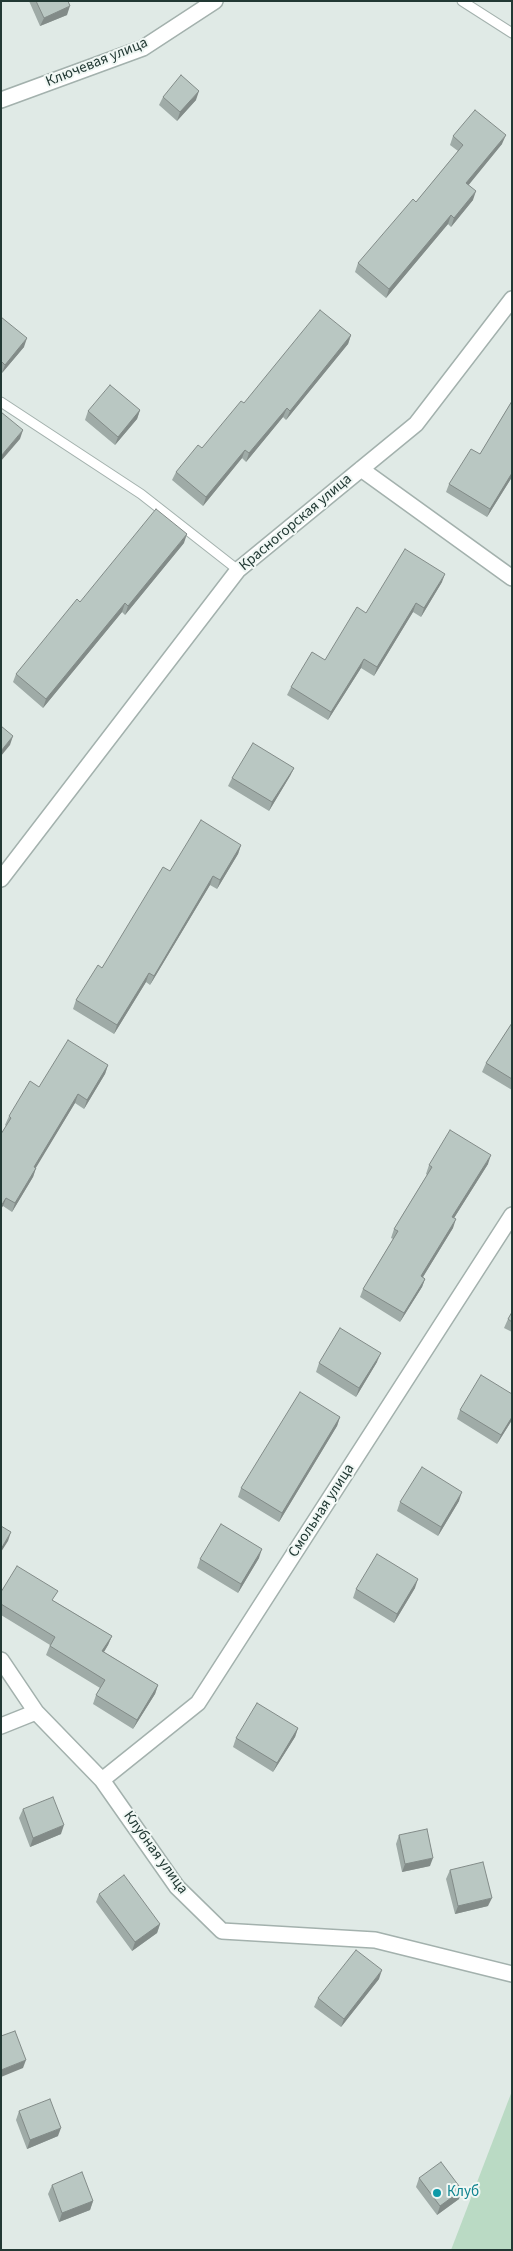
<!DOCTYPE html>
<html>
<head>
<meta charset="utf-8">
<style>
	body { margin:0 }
	#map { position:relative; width:513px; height:2251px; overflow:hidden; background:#e0eae6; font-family:"Source Sans 3",sans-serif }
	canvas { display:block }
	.frame { position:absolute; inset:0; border:2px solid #223934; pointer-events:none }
</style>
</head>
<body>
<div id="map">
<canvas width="513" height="2251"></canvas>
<div class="frame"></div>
</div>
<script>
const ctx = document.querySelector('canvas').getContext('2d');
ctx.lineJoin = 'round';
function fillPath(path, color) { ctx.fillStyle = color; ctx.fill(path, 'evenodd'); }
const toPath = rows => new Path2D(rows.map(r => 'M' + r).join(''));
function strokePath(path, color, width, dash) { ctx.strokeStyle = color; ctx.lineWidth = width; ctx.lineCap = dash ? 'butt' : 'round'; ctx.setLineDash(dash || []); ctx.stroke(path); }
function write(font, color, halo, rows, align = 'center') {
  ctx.font = font + ' "Source Sans 3",sans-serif'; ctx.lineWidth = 4; ctx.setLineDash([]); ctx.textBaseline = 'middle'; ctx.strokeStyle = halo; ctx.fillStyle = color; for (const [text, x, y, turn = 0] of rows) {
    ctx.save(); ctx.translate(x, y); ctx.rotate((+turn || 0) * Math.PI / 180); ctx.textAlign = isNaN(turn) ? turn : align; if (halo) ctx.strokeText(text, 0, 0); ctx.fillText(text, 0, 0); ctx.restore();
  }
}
const green = toPath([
	[512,2091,512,2250,451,2250]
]);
const lane = toPath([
	[462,1,512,33],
	[1,402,141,494,238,570]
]);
const street = toPath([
	[1,100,143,48,215,1],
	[361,469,512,578],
	[1,879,238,570,416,424,512,299],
	[1,1660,36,1712,102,1780,177,1887,222,1931,375,1940,512,1974],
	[1,1726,36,1712],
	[102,1780,198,1703,512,1215]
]);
const wall = toPath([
	[29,1,68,1,67,15,40,26],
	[163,97,196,100,177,121,159,105],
	[453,136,502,144,468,185,473,200,451,227,448,224,386,298,355,272,358,263,416,202,458,151,450,145],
	[1,317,24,347,2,373,1,373],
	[351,335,348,344,286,420,283,417,246,462,242,458,203,506,172,480,176,472,202,448,244,403],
	[512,401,512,477,487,517,446,492,449,484,480,454],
	[140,410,137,419,115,445,85,420,88,411],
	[184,543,125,615,122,612,43,708,13,682,16,674,80,602],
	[442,582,421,617,413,612,374,676,361,668,328,720,287,695,291,687,325,660,366,613],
	[294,768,290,776,269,811,228,786,232,778],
	[241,845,238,854,217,889,210,885,150,985,146,982,114,1034,73,1009,76,1000,102,968,170,871],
	[512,1023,512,1090,482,1072,486,1063],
	[108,1065,105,1074,84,1109,75,1103,35,1168,36,1168,33,1177,12,1212,3,1206,6,1126,5,1125,9,1116,39,1087],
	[488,1164,454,1218,453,1228,423,1277,425,1279,422,1287,400,1322,360,1297,363,1289,393,1239,391,1238,394,1229,427,1175,426,1174,429,1165],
	[512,1312,512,1332,504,1328,508,1319],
	[377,1362,356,1397,316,1372,319,1363],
	[512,1394,512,1420,497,1444,457,1419,460,1410],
	[340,1417,337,1426,279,1522,238,1497,241,1488],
	[459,1501,438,1536,397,1511,400,1502],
	[259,1558,238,1593,197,1568,200,1559],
	[415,1588,394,1623,353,1598,356,1589],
	[1,1592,54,1601,112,1636,108,1645,104,1652,158,1685,155,1694,133,1729,93,1704,96,1695,100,1688,46,1655,50,1645,1,1615],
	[298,1728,295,1737,273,1772,233,1747,236,1738],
	[23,1809,61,1834,30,1847,19,1818],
	[399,1835,430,1866,402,1872,396,1844],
	[450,1870,488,1906,455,1914,446,1879],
	[99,1894,160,1924,157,1933,132,1951,96,1902],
	[379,1979,341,2027,314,2007,318,1998],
	[19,2111,58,2136,27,2149,16,2120],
	[419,2178,459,2199,437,2215,416,2187],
	[52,2185,93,2201,90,2210,59,2222,48,2194]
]);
const shadedWall = toPath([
	[70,6,67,15,40,26,44,18],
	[199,91,196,100,177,121,180,112],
	[506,135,502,144,463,192,466,183],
	[476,191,473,200,451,227,454,218],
	[451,215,448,224,386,298,389,289],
	[351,335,348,344,286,420,290,411],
	[27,338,24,347,2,373,5,365],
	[287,408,283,417,246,462,249,453],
	[140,410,137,419,115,445,118,437],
	[23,430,20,439,1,461,1,456],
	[245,450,242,458,203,506,206,497],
	[512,473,512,477,487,517,490,509],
	[187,534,184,543,125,615,128,606],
	[445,574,442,582,421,617,424,608],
	[125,603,122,612,43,708,46,699],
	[416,603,413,612,374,676,377,667],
	[364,659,361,668,328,720,331,712],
	[13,736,10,745,1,756,1,751],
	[294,768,290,776,269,811,272,802],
	[241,845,238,854,217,889,220,880],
	[213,876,210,885,150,985,154,976],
	[149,973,146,982,114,1034,117,1025],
	[108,1065,105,1074,84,1109,87,1100],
	[78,1094,75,1103,31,1176,34,1167],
	[491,1155,488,1164,449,1226,452,1217],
	[36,1168,33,1177,12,1212,15,1203],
	[6,1198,3,1206,1,1209,1,1206],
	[456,1219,453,1228,418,1285,421,1276],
	[425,1279,422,1287,400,1322,404,1313],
	[381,1353,377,1362,356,1397,359,1388],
	[340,1417,337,1426,279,1522,282,1513],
	[512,1417,512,1420,497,1444,501,1435],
	[462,1492,459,1501,438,1536,441,1527],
	[11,1532,8,1541,1,1552,1,1549],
	[262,1549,259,1558,238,1593,241,1584],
	[418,1579,415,1588,394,1623,397,1614],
	[112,1636,108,1645,99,1660,102,1651],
	[158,1685,155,1694,133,1729,137,1720],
	[298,1728,295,1737,273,1772,277,1763],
	[64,1825,61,1834,30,1847,33,1838],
	[433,1858,430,1866,402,1872,405,1864],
	[492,1898,488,1906,455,1914,458,1906],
	[160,1924,157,1933,132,1951,135,1942],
	[382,1970,379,1979,341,2027,344,2019],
	[26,2060,23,2068,1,2077,1,2070],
	[61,2128,58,2136,27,2149,30,2140],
	[462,2190,459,2199,437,2215,440,2206],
	[93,2201,90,2210,59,2222,62,2213]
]);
const building = toPath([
	[36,1,68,1,70,6,44,18,36,1],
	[181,75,199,91,180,112,163,97,181,75],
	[475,110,506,135,466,183,476,191,454,218,451,215,389,289,358,263,413,199,416,202,463,145,453,136,475,110],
	[320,310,351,335,290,411,287,408,249,453,245,450,206,497,176,472,198,445,202,448,241,401,244,403,320,310],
	[1,317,27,338,5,365,1,361,1,317],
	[110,385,140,410,118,437,88,411,110,385],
	[512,401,512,473,490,509,449,484,471,449,480,454,512,401],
	[1,412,23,430,1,456,1,412],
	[156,509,187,534,128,606,125,603,46,699,16,674,77,599,80,602,156,509],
	[405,549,445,574,424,608,416,603,377,667,364,659,331,712,291,687,312,652,325,660,357,607,366,613,405,549],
	[1,726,13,736,1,751,1,726],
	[253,743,294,768,272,802,232,778,253,743],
	[201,820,241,845,220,880,213,876,154,976,149,973,117,1025,76,1000,98,965,102,968,163,867,170,871,201,820],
	[512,1023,512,1079,486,1063,512,1023],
	[68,1040,108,1065,87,1100,78,1094,34,1167,36,1168,15,1203,6,1198,1,1206,1,1134,11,1118,9,1116,30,1081,39,1087,68,1040],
	[450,1130,491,1155,452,1217,456,1219,421,1276,425,1279,404,1313,363,1289,398,1231,394,1229,432,1167,429,1165,450,1130],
	[512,1312,512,1322,508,1319,512,1312],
	[340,1328,381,1353,359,1388,319,1363,340,1328],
	[481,1375,512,1394,512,1417,501,1435,460,1410,481,1375],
	[300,1392,340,1417,282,1513,241,1488,300,1392],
	[422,1467,462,1492,441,1527,400,1502,422,1467],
	[221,1524,262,1549,241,1584,200,1559,221,1524],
	[1,1526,11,1532,1,1549,1,1526],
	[377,1554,418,1579,397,1614,356,1589,377,1554],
	[17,1566,58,1591,52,1600,112,1636,102,1651,158,1685,137,1720,96,1695,105,1680,50,1646,55,1637,1,1604,1,1592,17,1566],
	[257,1703,298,1728,277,1763,236,1738,257,1703],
	[53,1797,64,1825,33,1838,23,1809,53,1797],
	[427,1829,433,1858,405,1864,399,1835,427,1829],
	[483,1862,492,1898,458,1906,450,1870,483,1862],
	[124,1875,160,1924,135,1942,99,1894,124,1875],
	[356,1950,382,1970,344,2019,318,1998,356,1950],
	[15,2031,26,2060,1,2070,1,2036,15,2031],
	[50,2099,61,2128,30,2140,19,2111,50,2099],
	[441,2162,462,2190,440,2206,419,2178,441,2162],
	[82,2172,93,2201,62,2213,52,2185,82,2172]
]);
const markers = [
	[437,2193,5,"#0f9aa8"]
];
const streetNames = [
	["Ключевая улица",97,63,-22],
	["Красногорская улица",296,523,-40],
	["Смольная улица",322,1511,-57],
	["Клубная улица",155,1853,54]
];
const cultureNames = [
	["Клуб",447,2193]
];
fillPath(green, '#badac4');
strokePath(lane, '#a3b1ad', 11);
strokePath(street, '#a3b1ad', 18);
strokePath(lane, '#fff', 9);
strokePath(street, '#fff', 15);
fillPath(wall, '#9faba7');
fillPath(shadedWall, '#828b88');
fillPath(building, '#b9c7c2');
strokePath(building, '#828b88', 1);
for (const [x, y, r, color] of markers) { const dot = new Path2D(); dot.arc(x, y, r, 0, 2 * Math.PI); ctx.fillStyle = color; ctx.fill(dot); strokePath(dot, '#f0f7f4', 2); }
write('15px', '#223934', '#f0f7f4', streetNames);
write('15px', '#0d838f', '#f0f7f4', cultureNames, 'left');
</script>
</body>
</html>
